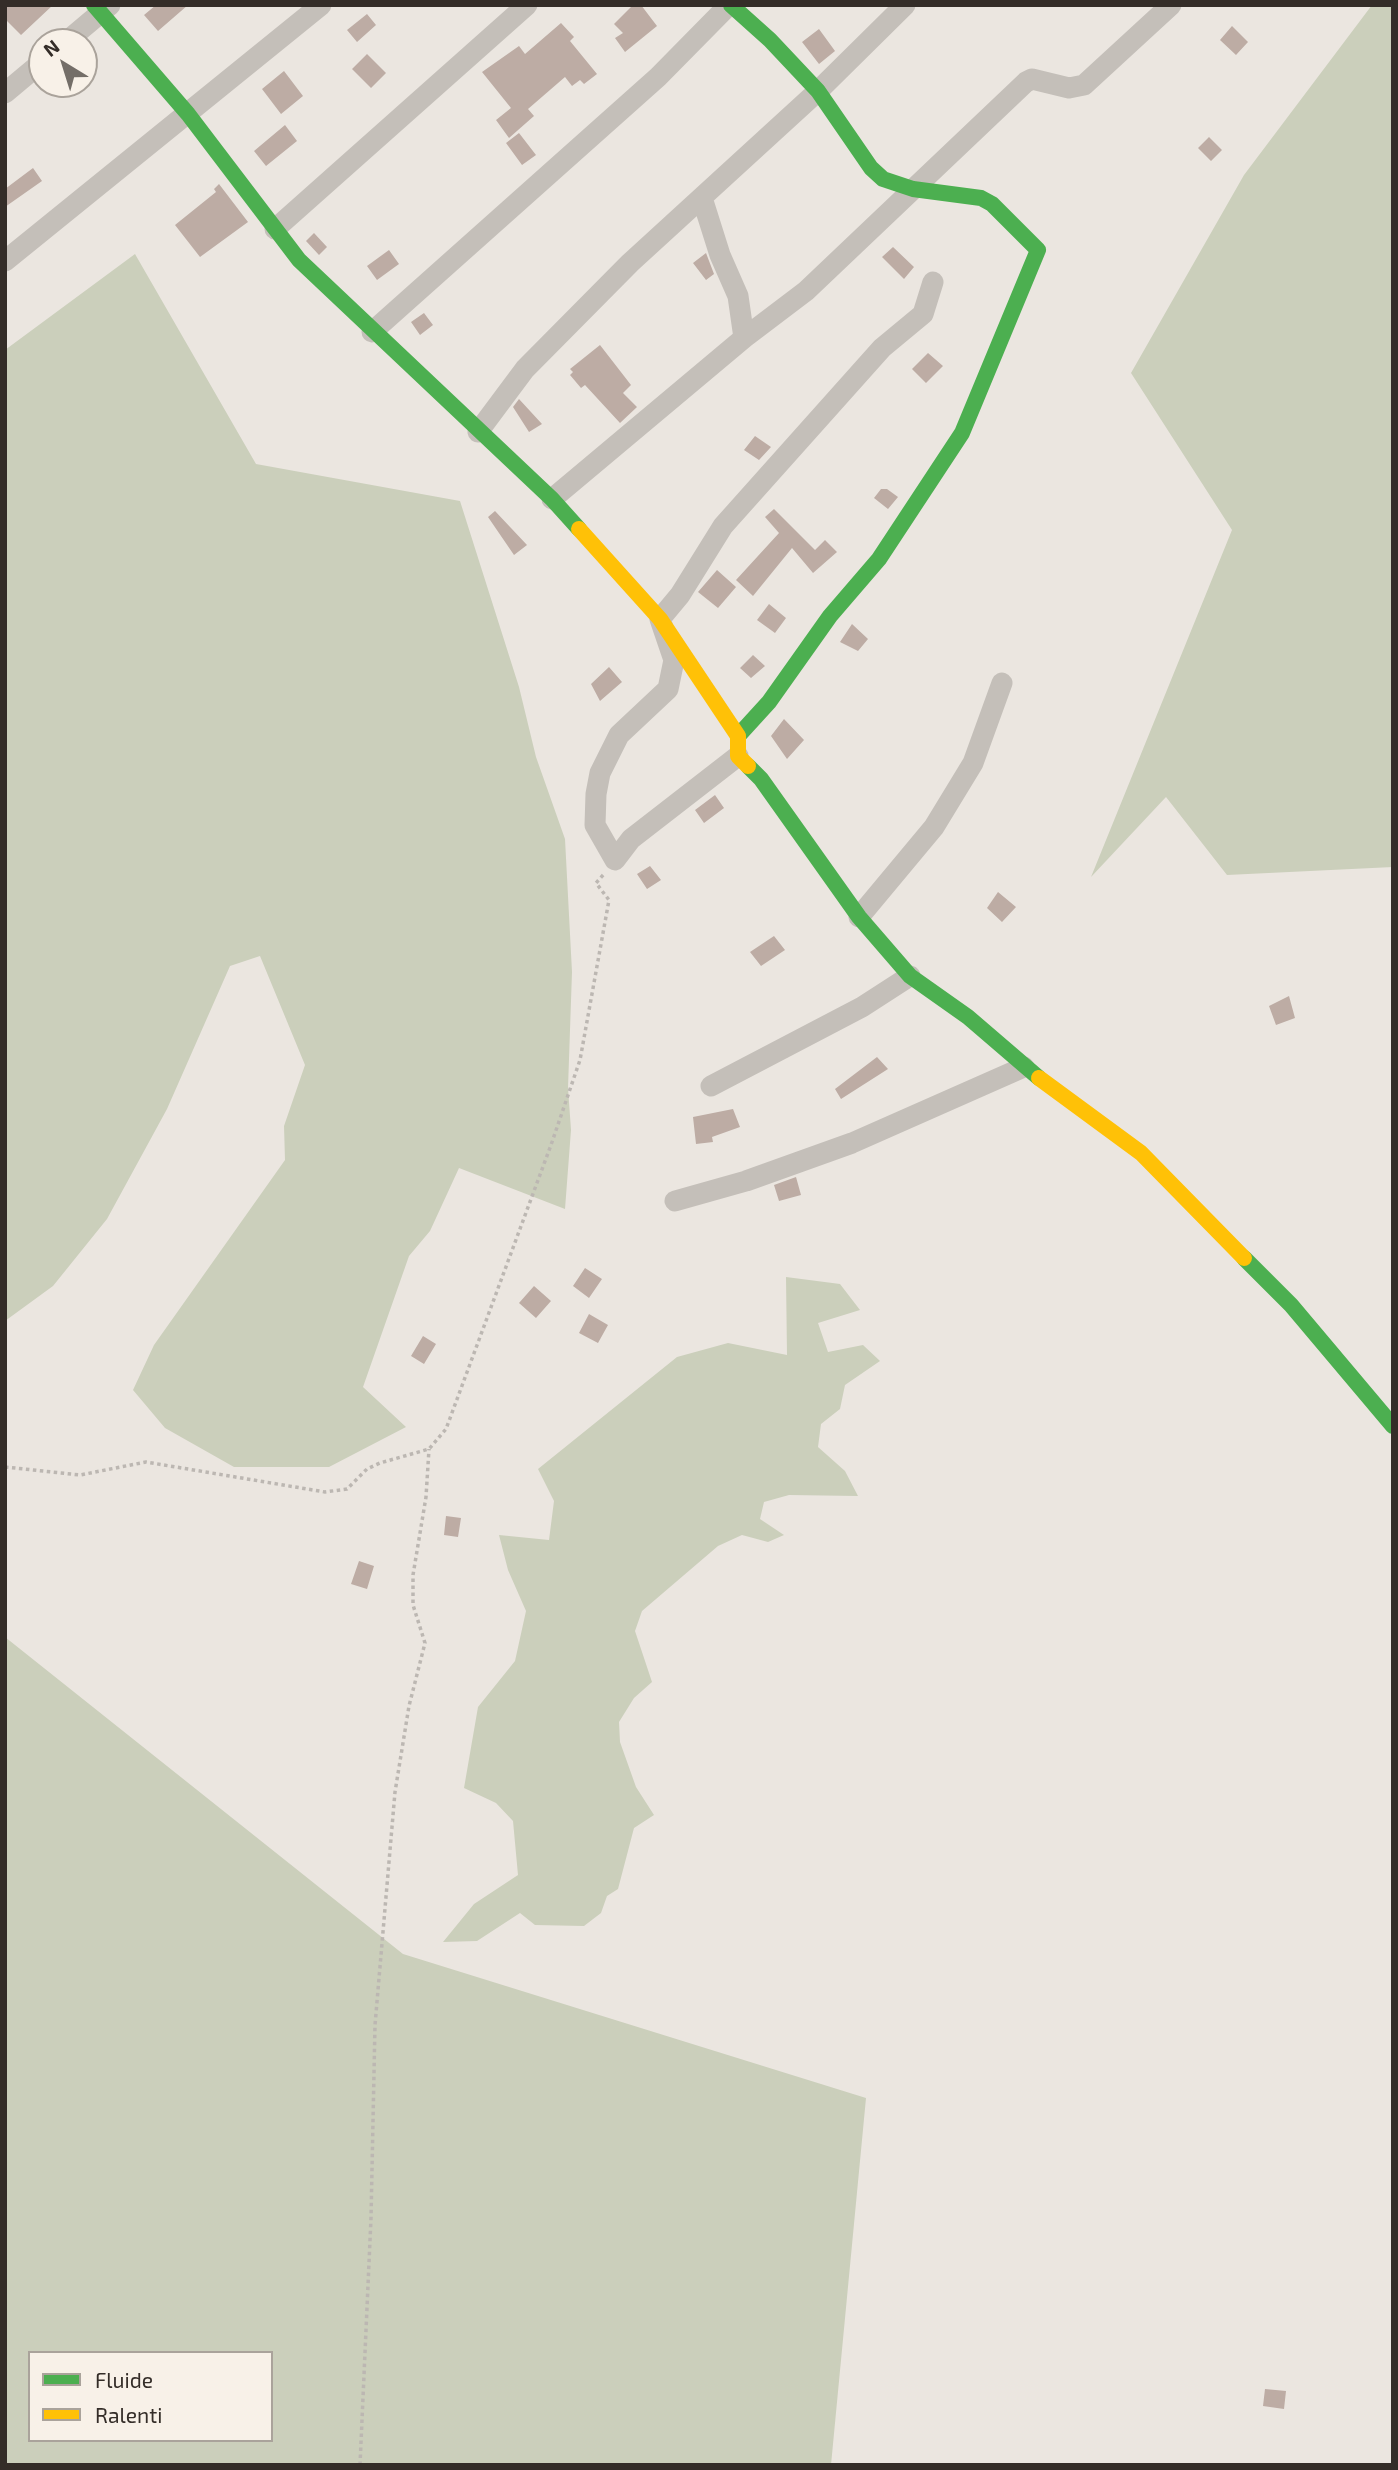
<!DOCTYPE html>
<html>
<head>
<meta charset="utf-8">
<style>
	body { margin:0 }
	#map { position:relative; width:1398px; height:2470px; overflow:hidden; background:#ebe6e0; font-family:"Exo 2",sans-serif }
	canvas { display:block }
	.frame { position:absolute; inset:0; border:7px solid #342d28; pointer-events:none }
	.legend { position:absolute; left:28px; top:2351px; width:245px; height:91px; box-sizing:border-box; background:#f8f1e8; border:2px solid #aaa39b; margin:0; padding:9px 12px; list-style:none; font-size:21px; color:#342d28 }
	.legend li { display:flex; align-items:center; gap:14px; height:35px }
	.legend b { width:35px; border:2px solid #aaa39b }
	.north { position:absolute; left:28px; top:28px; width:70px; height:70px; box-sizing:border-box; background:#f8f1e8; border:2px solid #aaa39b; border-radius:50%; rotate:322deg; font-size:19px; font-weight:700; line-height:28px; text-align:center; color:#342d28 }
	.north::after { content:''; display:block; margin:auto; width:24px; height:32px; background:#746e68; clip-path:polygon(50% 0,100% 100%,50% 72%,0 100%) }
</style>
</head>
<body>
<div id="map">
<canvas width="1398" height="2470"></canvas>
<div class="frame"></div>
<ul class="legend">
<li><b style="height:9px;background:#4caf50"></b>Fluide</li>
<li><b style="height:9px;background:#ffc107"></b>Ralenti</li>
</ul>
<div class="north">N</div>
</div>
<script>
const ctx = document.querySelector('canvas').getContext('2d');
ctx.lineJoin = 'round';
function fillPath(path, color) { ctx.fillStyle = color; ctx.fill(path, 'evenodd'); }
const toPath = rows => new Path2D(rows.map(r => 'M' + r).join(''));
function strokePath(path, color, width, dash) { ctx.strokeStyle = color; ctx.lineWidth = width; ctx.lineCap = dash ? 'butt' : 'round'; ctx.setLineDash(dash || []); ctx.stroke(path); }
const green = toPath([
	[1372,5,1393,5,1393,867,1227,875,1166,797,1091,877,1232,530,1131,373,1244,175],
	[135,254,256,464,460,501,519,687,536,757,565,839,572,972,568,1088,571,1130,565,1209,459,1168,430,1231,409,1256,363,1387,406,1427,329,1467,234,1467,165,1428,133,1390,154,1345,285,1160,284,1126,305,1065,260,956,230,966,167,1109,107,1219,53,1286,5,1321,5,350],
	[786,1277,840,1284,860,1310,818,1323,828,1352,863,1345,880,1361,845,1385,840,1409,821,1424,818,1447,845,1471,858,1496,789,1495,764,1502,760,1519,784,1535,768,1542,742,1535,718,1546,642,1611,635,1631,652,1682,634,1698,619,1722,620,1742,636,1787,654,1815,634,1828,618,1889,607,1896,601,1913,584,1926,535,1925,520,1913,477,1941,443,1942,474,1904,518,1875,513,1821,496,1803,464,1788,478,1707,515,1661,526,1611,508,1570,499,1535,549,1540,554,1501,538,1469,677,1357,728,1343,787,1355],
	[5,1637,403,1954,866,2098,831,2465,5,2465],
	[30,2353,271,2353,271,2440,30,2440]
]);
const building = toPath([
	[5,5,53,5,21,35,5,19],
	[156,5,188,5,158,31,144,15],
	[633,5,641,5,657,26,625,52,615,38,623,33,614,24],
	[367,14,376,25,357,42,347,30],
	[561,23,574,37,570,41,597,74,584,84,580,80,572,86,565,77,528,109,534,116,509,138,496,120,511,108,482,72,519,46,525,54],
	[1232,26,1248,42,1236,55,1220,40],
	[819,29,835,51,819,64,802,42],
	[367,54,386,73,371,88,352,69],
	[284,71,303,96,281,114,262,89],
	[285,125,297,141,266,166,254,151],
	[519,133,536,155,522,165,506,143],
	[1209,137,1222,150,1211,161,1198,148],
	[33,168,42,181,5,207,5,189],
	[219,184,248,222,200,257,175,225,216,192,214,189],
	[314,233,327,247,319,255,306,241],
	[893,247,914,267,904,279,882,257],
	[389,250,399,264,377,280,367,266],
	[706,253,714,274,706,280,693,263],
	[424,313,433,325,420,335,411,322],
	[600,345,631,385,623,393,637,407,620,423,585,385,581,388,570,375,573,372,570,369],
	[928,353,943,366,926,383,912,369],
	[519,399,542,424,529,432,513,407],
	[755,436,771,447,759,460,744,450],
	[881,489,887,489,898,497,888,509,874,498],
	[774,509,815,550,825,540,837,552,813,573,792,548,753,596,736,580,779,533,765,517],
	[495,511,527,545,514,555,488,517],
	[717,570,736,587,718,608,698,592],
	[769,604,786,618,775,633,757,620],
	[852,624,868,639,858,651,840,642],
	[753,655,765,666,751,678,740,668],
	[609,667,622,682,600,701,591,684],
	[784,719,804,740,787,759,771,736],
	[715,795,724,808,704,823,695,810],
	[650,866,661,880,647,889,637,874],
	[998,892,1016,907,1002,922,987,908],
	[774,936,785,950,761,966,750,952],
	[1289,996,1295,1018,1276,1025,1269,1006],
	[877,1057,888,1069,841,1099,835,1089],
	[733,1109,740,1127,712,1137,713,1142,696,1144,693,1117],
	[796,1177,801,1195,779,1201,774,1185],
	[585,1268,602,1279,589,1298,573,1286],
	[534,1286,551,1301,536,1318,519,1303],
	[589,1314,608,1325,598,1343,579,1333],
	[423,1336,436,1344,424,1364,411,1356],
	[446,1516,461,1518,458,1537,444,1535],
	[359,1561,374,1566,367,1589,351,1584],
	[1265,2389,1286,2391,1284,2409,1263,2406]
]);
const path = toPath([
	[5,1467,80,1475,146,1462,325,1492,347,1489,367,1469,380,1463,429,1449,446,1429,551,1145,580,1060,609,900,596,883,604,874],
	[360,2465,371,2218,375,2025,395,1792,409,1706,425,1643,413,1605,413,1575,426,1497,429,1449]
]);
const street = toPath([
	[66,42,110,5],
	[5,93,42,62],
	[702,198,720,255,738,296,744,338],
	[275,229,527,5],
	[5,261,321,5],
	[372,332,658,77,729,5],
	[478,432,525,369,630,263,818,91,905,5],
	[552,499,744,338,806,291,1026,82,1032,79,1069,88,1084,85,1171,5],
	[738,756,631,839,615,860,595,825,596,794,600,773,619,735,668,689,674,660,660,619,680,595,723,526,882,348,923,314,933,282],
	[859,917,934,827,973,763,1002,683],
	[711,1086,862,1007,910,976],
	[675,1201,746,1181,852,1143,1024,1067]
]);
const fast = toPath([
	[94,5,188,114,299,260,552,499,579,529],
	[731,5,770,40,818,91,871,168,883,179,913,189,981,198,992,204,1038,250,962,433,879,559,830,616,769,702,738,736],
	[748,766,761,779,859,917,910,976,968,1017,1039,1078],
	[1244,1258,1291,1305,1393,1426]
]);
const slow = toPath([
	[579,529,660,619,738,736,738,756,748,766],
	[1039,1078,1141,1153,1244,1258]
]);
fillPath(green, '#cbcfbb');
fillPath(building, '#bdaca4');
strokePath(path, '#bcb7b2', 3.5, [3.5, 3.5]);
strokePath(street, '#c4bfb9', 21);
strokePath(fast, '#4caf50', 16);
strokePath(slow, '#ffc107', 16);
</script>
</body>
</html>
